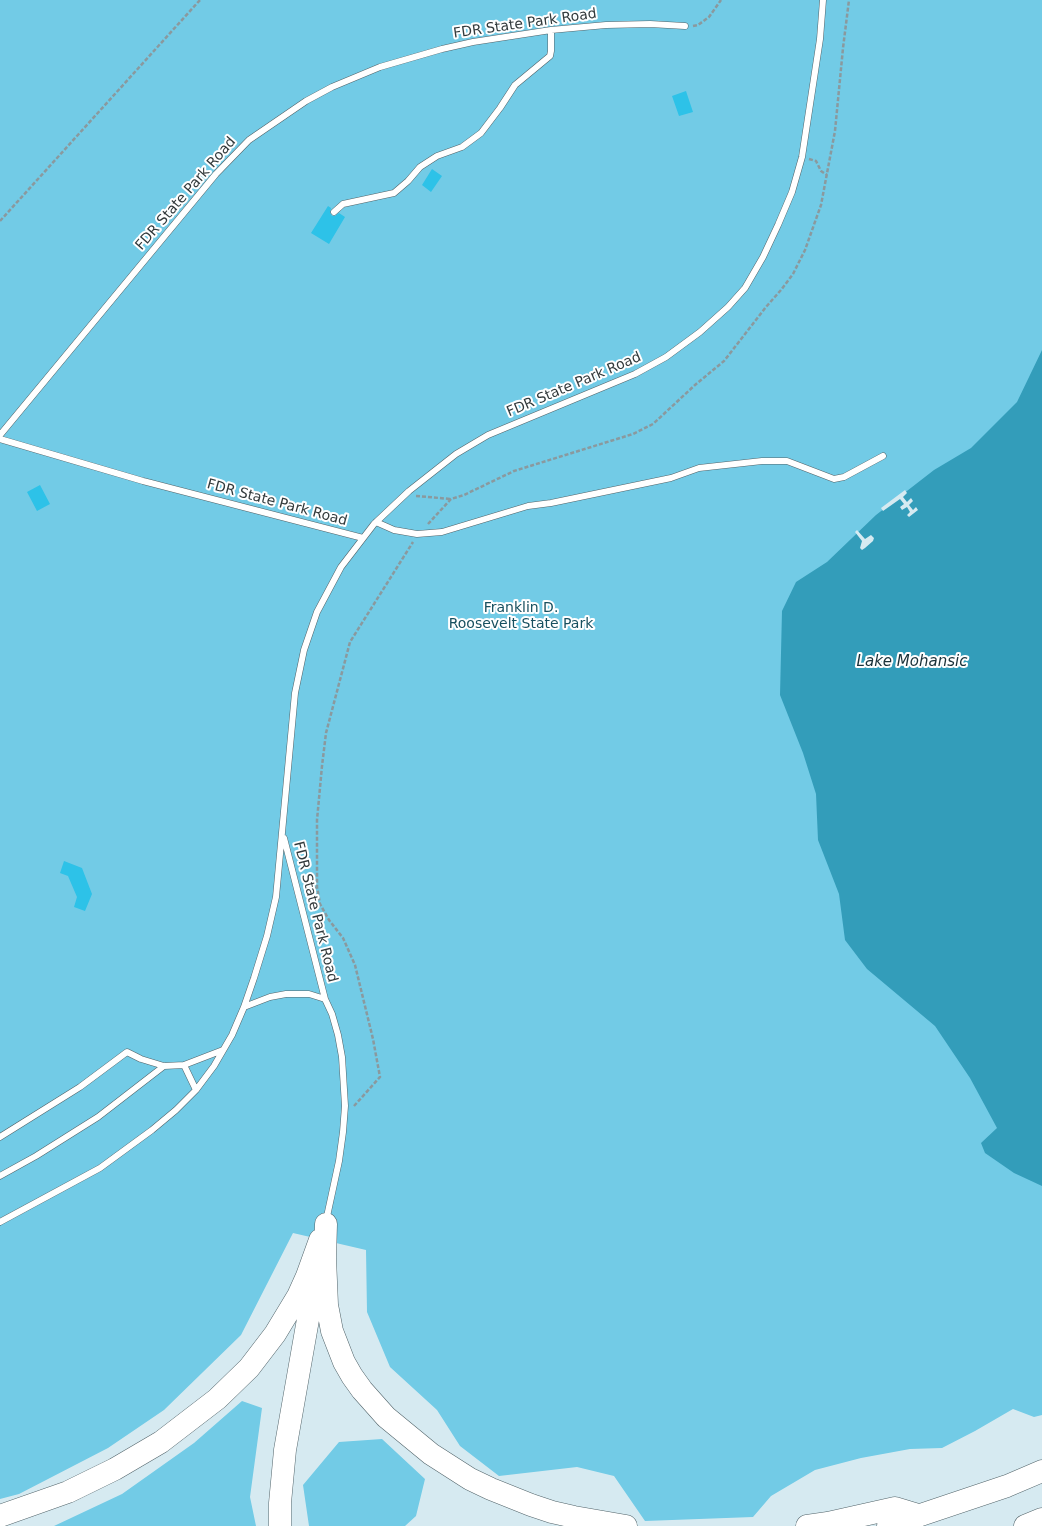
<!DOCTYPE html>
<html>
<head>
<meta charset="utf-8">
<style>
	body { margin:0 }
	canvas { display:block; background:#d6eaf1 }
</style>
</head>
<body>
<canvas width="1042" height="1526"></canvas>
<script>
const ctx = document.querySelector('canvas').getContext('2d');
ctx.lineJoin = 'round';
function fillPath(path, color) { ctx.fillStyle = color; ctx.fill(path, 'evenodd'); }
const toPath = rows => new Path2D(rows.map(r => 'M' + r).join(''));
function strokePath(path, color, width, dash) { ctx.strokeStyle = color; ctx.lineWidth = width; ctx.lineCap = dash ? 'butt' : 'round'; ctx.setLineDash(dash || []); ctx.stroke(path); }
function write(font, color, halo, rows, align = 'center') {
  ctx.font = font + ' "DejaVu Sans",sans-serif'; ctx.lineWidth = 4; ctx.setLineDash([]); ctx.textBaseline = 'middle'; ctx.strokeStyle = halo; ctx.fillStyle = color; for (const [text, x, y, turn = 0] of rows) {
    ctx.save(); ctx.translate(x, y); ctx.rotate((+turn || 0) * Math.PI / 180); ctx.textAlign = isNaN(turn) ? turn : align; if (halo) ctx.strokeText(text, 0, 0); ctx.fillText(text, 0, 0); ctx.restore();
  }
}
const green = toPath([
	[0,0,1042,0,1042,1415,1034,1417,1013,1409,975,1431,942,1448,910,1449,861,1458,815,1470,771,1496,753,1517,645,1521,614,1476,577,1467,499,1476,460,1446,437,1410,390,1367,367,1312,366,1250,293,1233,241,1335,164,1410,108,1448,19,1494,0,1499],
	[242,1401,262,1408,250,1497,256,1526,54,1526,122,1494,194,1443],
	[382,1439,425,1479,416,1516,405,1526,309,1526,303,1485,339,1442]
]);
const water = toPath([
	[1042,350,1042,1186,1014,1173,985,1153,981,1143,997,1128,970,1078,935,1026,867,969,845,940,839,894,818,840,816,794,803,753,780,695,782,611,796,582,827,562,876,515,934,470,971,448,1017,402]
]);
const pier = toPath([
	[905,490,907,493,903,497,907,502,911,498,913,501,909,505,913,510,916,507,918,510,909,517,907,515,910,512,907,507,902,510,900,507,904,504,900,499,883,511,881,508],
	[857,530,865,539,871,535,874,538,873,541,865,548,862,550,860,548,862,541,855,532]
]);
const building = toPath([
	[686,91,693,112,679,116,672,96],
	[432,169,442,176,431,192,422,185],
	[328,206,331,208,330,213,332,216,335,216,339,213,345,217,329,244,311,233],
	[40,485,50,504,37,511,27,492],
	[64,861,82,868,92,894,85,911,74,907,77,897,68,876,60,873]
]);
const path = toPath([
	[693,26,698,25,709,17,721,0],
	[809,159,816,161,821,171,827,175],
	[0,221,200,0],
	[416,496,451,499],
	[428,524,451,499,464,495,514,471,633,434,653,424,695,385,724,361,766,307,781,290,793,274,805,250,821,205,835,131,843,48,849,0],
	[306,890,317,887],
	[354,1106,380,1077,373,1039,355,965,343,938,329,920,320,904,317,887,317,820,322,766,326,733,350,642,413,542]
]);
const lane = toPath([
	[334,212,343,204,394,193,408,181,420,167,437,156,462,147,481,133,500,108,515,85,550,56,551,51,551,30],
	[0,435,216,174,249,140,306,101,332,87,380,67,442,49,473,42,551,30,606,25,650,24,685,26],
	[0,439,143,481,363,538],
	[376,522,394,530,417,534,442,532,528,506,551,503,671,478,699,468,762,461,787,461,834,479,844,477,883,456],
	[284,838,325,999,332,1014,338,1035,342,1057,345,1106,343,1132,339,1161,326,1221],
	[244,1007,270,997,286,994,309,994,325,999],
	[184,1065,196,1090],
	[0,1137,80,1087,127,1052,141,1059,164,1066,184,1065,223,1050],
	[0,1176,36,1156,98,1117,164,1066],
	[0,1222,100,1168,152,1130,176,1110,196,1090,214,1066,232,1035,244,1007,254,978,267,936,276,897,295,693,304,650,317,612,341,567,374,524,409,491,456,454,488,435,635,374,666,357,700,332,728,307,745,288,763,257,778,225,792,192,802,157,820,39,823,0]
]);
const highway = toPath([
	[326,1224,325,1258,327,1305,332,1331,344,1362,352,1376,362,1390,386,1417,431,1454,470,1479,491,1489,531,1505,552,1512,574,1517,626,1526],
	[0,1516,68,1492,115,1469,161,1442,217,1399,249,1368,275,1334,298,1296,307,1276,320,1240],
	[280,1526,280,1503,285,1450,316,1274],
	[807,1526,828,1523,895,1508,918,1515],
	[888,1526,1007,1486,1042,1471],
	[1025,1526,1042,1519]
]);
const streetNames = [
	["FDR State Park Road",525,24,-8],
	["FDR State Park Road",186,194,-49],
	["FDR State Park Road",574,385,-23],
	["FDR State Park Road",277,503,15],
	["FDR State Park Road",315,912,76]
];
const parkNames = [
	["Franklin D.",521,608],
	["Roosevelt State Park",521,624]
];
const waterNames = [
	["Lake Mohansic",912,662]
];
fillPath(green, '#72cbe6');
fillPath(water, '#339dba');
fillPath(pier, '#d6eaf1');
fillPath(building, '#2dc2e8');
strokePath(lane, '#52646a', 7);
strokePath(highway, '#52646a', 23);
strokePath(path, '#8a999e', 2.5, [4, 2]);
strokePath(lane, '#fff', 6);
strokePath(highway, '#fff', 22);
write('14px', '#323a3c', '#fff', streetNames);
write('14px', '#175060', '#fff', parkNames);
write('italic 15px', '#1b323a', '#fff', waterNames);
</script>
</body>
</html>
